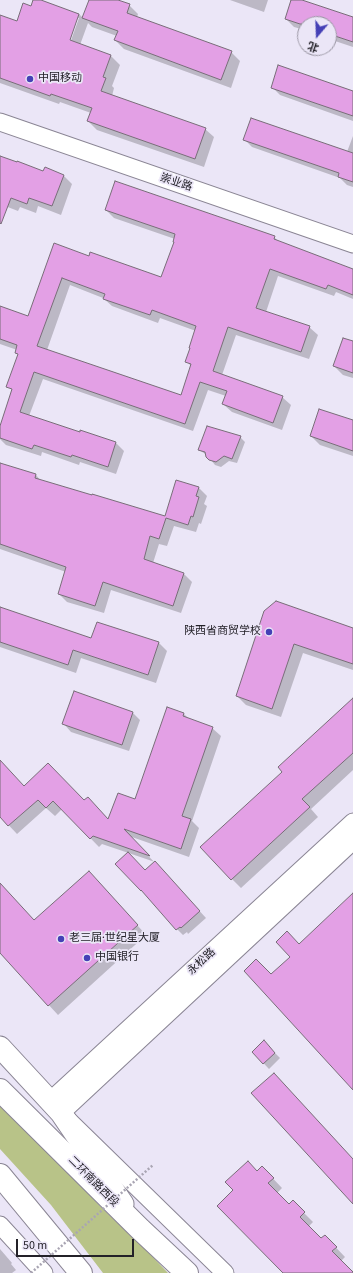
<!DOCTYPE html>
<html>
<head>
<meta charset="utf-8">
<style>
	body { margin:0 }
	#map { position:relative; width:353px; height:1273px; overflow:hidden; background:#ebe6f7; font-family:"Source Sans 3","Noto Sans SC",sans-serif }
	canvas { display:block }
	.north { position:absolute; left:297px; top:16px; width:40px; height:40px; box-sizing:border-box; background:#ebe6f7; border:1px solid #9b97a4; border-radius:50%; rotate:199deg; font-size:11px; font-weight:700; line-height:16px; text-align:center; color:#232128 }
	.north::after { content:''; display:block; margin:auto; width:14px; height:18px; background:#4540b6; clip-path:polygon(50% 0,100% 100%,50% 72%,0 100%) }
	.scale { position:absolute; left:16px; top:1239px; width:118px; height:18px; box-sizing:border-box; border:2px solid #232128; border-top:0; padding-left:5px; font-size:12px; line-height:14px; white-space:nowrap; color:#232128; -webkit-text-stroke:3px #ebe6f7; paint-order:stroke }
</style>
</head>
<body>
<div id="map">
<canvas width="353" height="1273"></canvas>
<div class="north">北</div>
<div class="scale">50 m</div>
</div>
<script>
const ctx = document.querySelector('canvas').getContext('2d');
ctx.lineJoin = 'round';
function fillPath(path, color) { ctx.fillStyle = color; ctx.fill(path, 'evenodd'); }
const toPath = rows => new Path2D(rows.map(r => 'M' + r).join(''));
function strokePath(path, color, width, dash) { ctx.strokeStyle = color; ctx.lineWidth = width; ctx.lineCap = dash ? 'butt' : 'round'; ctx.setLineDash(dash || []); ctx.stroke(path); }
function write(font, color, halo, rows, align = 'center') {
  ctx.font = font + ' "Source Sans 3","Noto Sans SC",sans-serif'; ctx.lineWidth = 3.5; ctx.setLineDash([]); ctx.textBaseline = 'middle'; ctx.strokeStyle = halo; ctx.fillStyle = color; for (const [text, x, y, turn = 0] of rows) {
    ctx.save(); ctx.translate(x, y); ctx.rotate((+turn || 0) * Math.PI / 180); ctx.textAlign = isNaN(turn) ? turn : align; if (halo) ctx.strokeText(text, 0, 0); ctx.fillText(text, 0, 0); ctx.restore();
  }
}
const green = toPath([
	[0,1099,101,1207,148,1252,168,1273,103,1273,51,1205,0,1149]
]);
const shadow = toPath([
	[34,0,38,0,79,14,83,18,90,0,116,0,129,5,138,14,137,17,231,52,240,61,231,88,124,49,115,40,117,36,92,27,88,23,80,45,111,56,120,65,112,86,114,88,112,96,205,129,214,137,204,167,97,130,88,121,91,113,60,102,59,104,0,83,0,16,18,23,32,7],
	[77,18,79,18,69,46,67,45],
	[230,0,268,0,264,12],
	[292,0,299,0,353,18,353,47,329,39,329,24,305,24,305,30,294,27,286,19],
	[272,87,353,92,353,121,280,95],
	[353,136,353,187,347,185,340,178,252,147,244,139,347,152],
	[0,157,44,172,63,175,72,184,61,215,38,206,36,213,20,207,18,211,0,204],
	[106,210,274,237,279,242,353,270,353,299,336,292,334,296,278,276,266,312,309,327,318,335,309,359,236,335,222,375,282,397,291,405,282,430,232,412,223,404,226,396,208,390,193,431,43,379,29,416,80,433,116,443,124,451,116,474,80,462,79,465,42,452,41,456,6,445,0,439,0,429,23,352,0,344,0,307,28,317,55,244,89,257,162,279,175,242,175,239,114,218],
	[70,285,103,298,112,306,158,323,160,318,196,331,187,362,191,366,182,397,47,350],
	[353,342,353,378,343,375,334,366],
	[353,421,353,456,320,445,311,436],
	[240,437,245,442,237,463,229,461,221,467,215,465,207,455,199,450],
	[0,464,36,475,41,481,166,517,199,488,207,496,204,504,207,506,201,524,199,523,196,532,174,526,167,546,159,544,153,563,184,574,192,582,181,613,111,590,104,613,67,602,59,594,66,572,0,549],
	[276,602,353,629,353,670,303,653,281,717,246,705,237,696],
	[0,608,92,639,98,623,159,643,167,651,156,683,81,658,76,673,0,647],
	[353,709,353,770,311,809,318,817,241,888,232,879],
	[133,713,140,720,129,751,71,732,64,724],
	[184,714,190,720,212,728,221,736,192,821,199,828,189,857,129,836,161,869,206,918,188,934,187,932,183,935,177,929,145,871,155,862,102,844,99,847,62,809,55,816,46,808,17,834,0,816,0,761,24,787,85,802,88,798,109,820,136,800],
	[98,881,146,935,58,1015,0,952,0,884,34,921],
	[264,1042,280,1058,269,1069,253,1052],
	[262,1167,282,1188,277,1193,289,1206,293,1202,313,1222,308,1227,321,1240,325,1236,345,1257,341,1261,352,1272,353,1270,353,1273,284,1273,257,1172],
	[0,1249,12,1263,11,1264,16,1270,12,1273,0,1273]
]);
const building = toPath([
	[33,0,41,0,79,14,70,40,111,55,103,77,106,78,101,91,206,128,195,159,87,121,92,108,51,94,50,96,0,78,0,15,17,21,23,3,31,6,33,0],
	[89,0,118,0,130,4,127,13,232,51,221,80,114,40,118,31,82,18,89,0],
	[291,0,302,0,353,17,353,42,329,34,329,24,300,24,285,19,291,0],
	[278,65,353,91,353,116,271,88,278,65],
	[251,118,353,153,353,182,338,177,339,173,243,140,251,118],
	[0,156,17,162,17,161,43,171,45,167,64,175,52,206,29,198,27,204,11,198,1,224,0,223,0,156],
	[115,181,275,236,274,239,353,269,353,295,328,285,326,289,270,269,256,308,310,326,301,352,228,327,213,371,283,396,273,423,222,404,227,391,200,382,185,424,34,372,20,412,80,432,80,430,116,442,108,467,72,455,71,457,34,445,32,449,0,438,0,426,12,389,6,387,18,354,15,353,17,345,0,339,0,306,28,316,54,243,89,256,90,252,161,277,174,242,173,242,175,234,105,210,115,181],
	[62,278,105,294,103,299,150,315,152,310,196,326,189,348,190,348,185,362,191,364,181,395,37,346,62,278],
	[343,338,353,341,353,373,333,366,343,338],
	[319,409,353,420,353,451,310,436,319,409],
	[207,426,241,436,232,459,224,456,216,462,209,460,206,457,205,452,198,450,207,426],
	[0,463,36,474,35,478,92,495,92,494,165,516,176,480,199,487,196,496,199,497,193,517,191,516,188,525,166,518,159,539,150,536,144,559,184,573,173,606,103,582,95,606,58,594,66,567,0,544,0,463],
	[276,601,353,628,353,664,294,644,272,709,236,696,264,611,276,601],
	[0,607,91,638,97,622,159,642,148,675,73,650,68,665,0,642,0,607],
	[74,691,133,712,122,745,62,724,74,691],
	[353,698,353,753,302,799,310,807,231,880,200,847,282,772,278,767,353,698],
	[167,707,184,713,183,716,213,727,182,816,191,819,181,849,124,829,150,856,93,836,90,839,53,801,46,808,38,800,8,826,0,817,0,760,24,786,48,763,84,800,88,797,108,819,118,793,135,799,167,707],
	[128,852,145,870,155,861,200,911,181,928,180,927,176,930,141,890,141,891,115,864,128,852],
	[89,871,138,925,48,1006,0,953,0,883,34,920,89,871],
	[353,893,353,1090,244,971,256,959,271,974,290,957,276,942,287,931,299,944,353,893],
	[264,1040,275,1053,263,1064,252,1052,264,1040],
	[274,1073,353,1159,353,1204,251,1093,274,1073],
	[248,1161,257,1171,262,1166,274,1178,268,1183,289,1204,293,1200,305,1212,300,1217,321,1238,325,1235,337,1247,332,1251,353,1272,353,1273,283,1273,217,1206,233,1190,225,1182,248,1161]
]);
const minor = toPath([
	[0,122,353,244],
	[50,1101,353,822],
	[0,1225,44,1273],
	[225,1273,61,1113,353,841]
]);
const major = toPath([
	[0,1047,61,1113,123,1204]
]);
const highway = toPath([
	[0,1090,140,1229,187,1273],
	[0,1175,81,1273]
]);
const pathBridge = toPath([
	[31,1273,153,1165]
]);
const markers = [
	[30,79,4,"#4540b6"],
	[269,632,4,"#4540b6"],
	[61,939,4,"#4540b6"],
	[87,958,4,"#4540b6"]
];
const poiNames = [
	["中国移动",38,79],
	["陕西省商贸学校",261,632,"right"],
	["老三届·世纪星大厦",69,939],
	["中国银行",95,958]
];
const streetNames = [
	["崇业路",176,183,19],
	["永松路",202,962,-43],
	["二环南路西段",93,1182,45]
];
fillPath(green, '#b8c388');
fillPath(shadow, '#0003');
fillPath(building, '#e3a0e5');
strokePath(building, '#786d78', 1);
strokePath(minor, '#8a8594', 19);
strokePath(major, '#8a8594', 23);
strokePath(highway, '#8a8594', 24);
strokePath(minor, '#fff', 17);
strokePath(major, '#fff', 21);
strokePath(highway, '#fff', 22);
strokePath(pathBridge, '#a9a5b3', 2.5, [2, 2]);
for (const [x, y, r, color] of markers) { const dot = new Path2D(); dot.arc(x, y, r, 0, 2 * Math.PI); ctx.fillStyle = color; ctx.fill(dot); strokePath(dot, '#ebe6f7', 1.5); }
write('11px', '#232128', '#ebe6f7', poiNames, 'left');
write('11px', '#232128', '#ebe6f7', streetNames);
</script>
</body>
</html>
